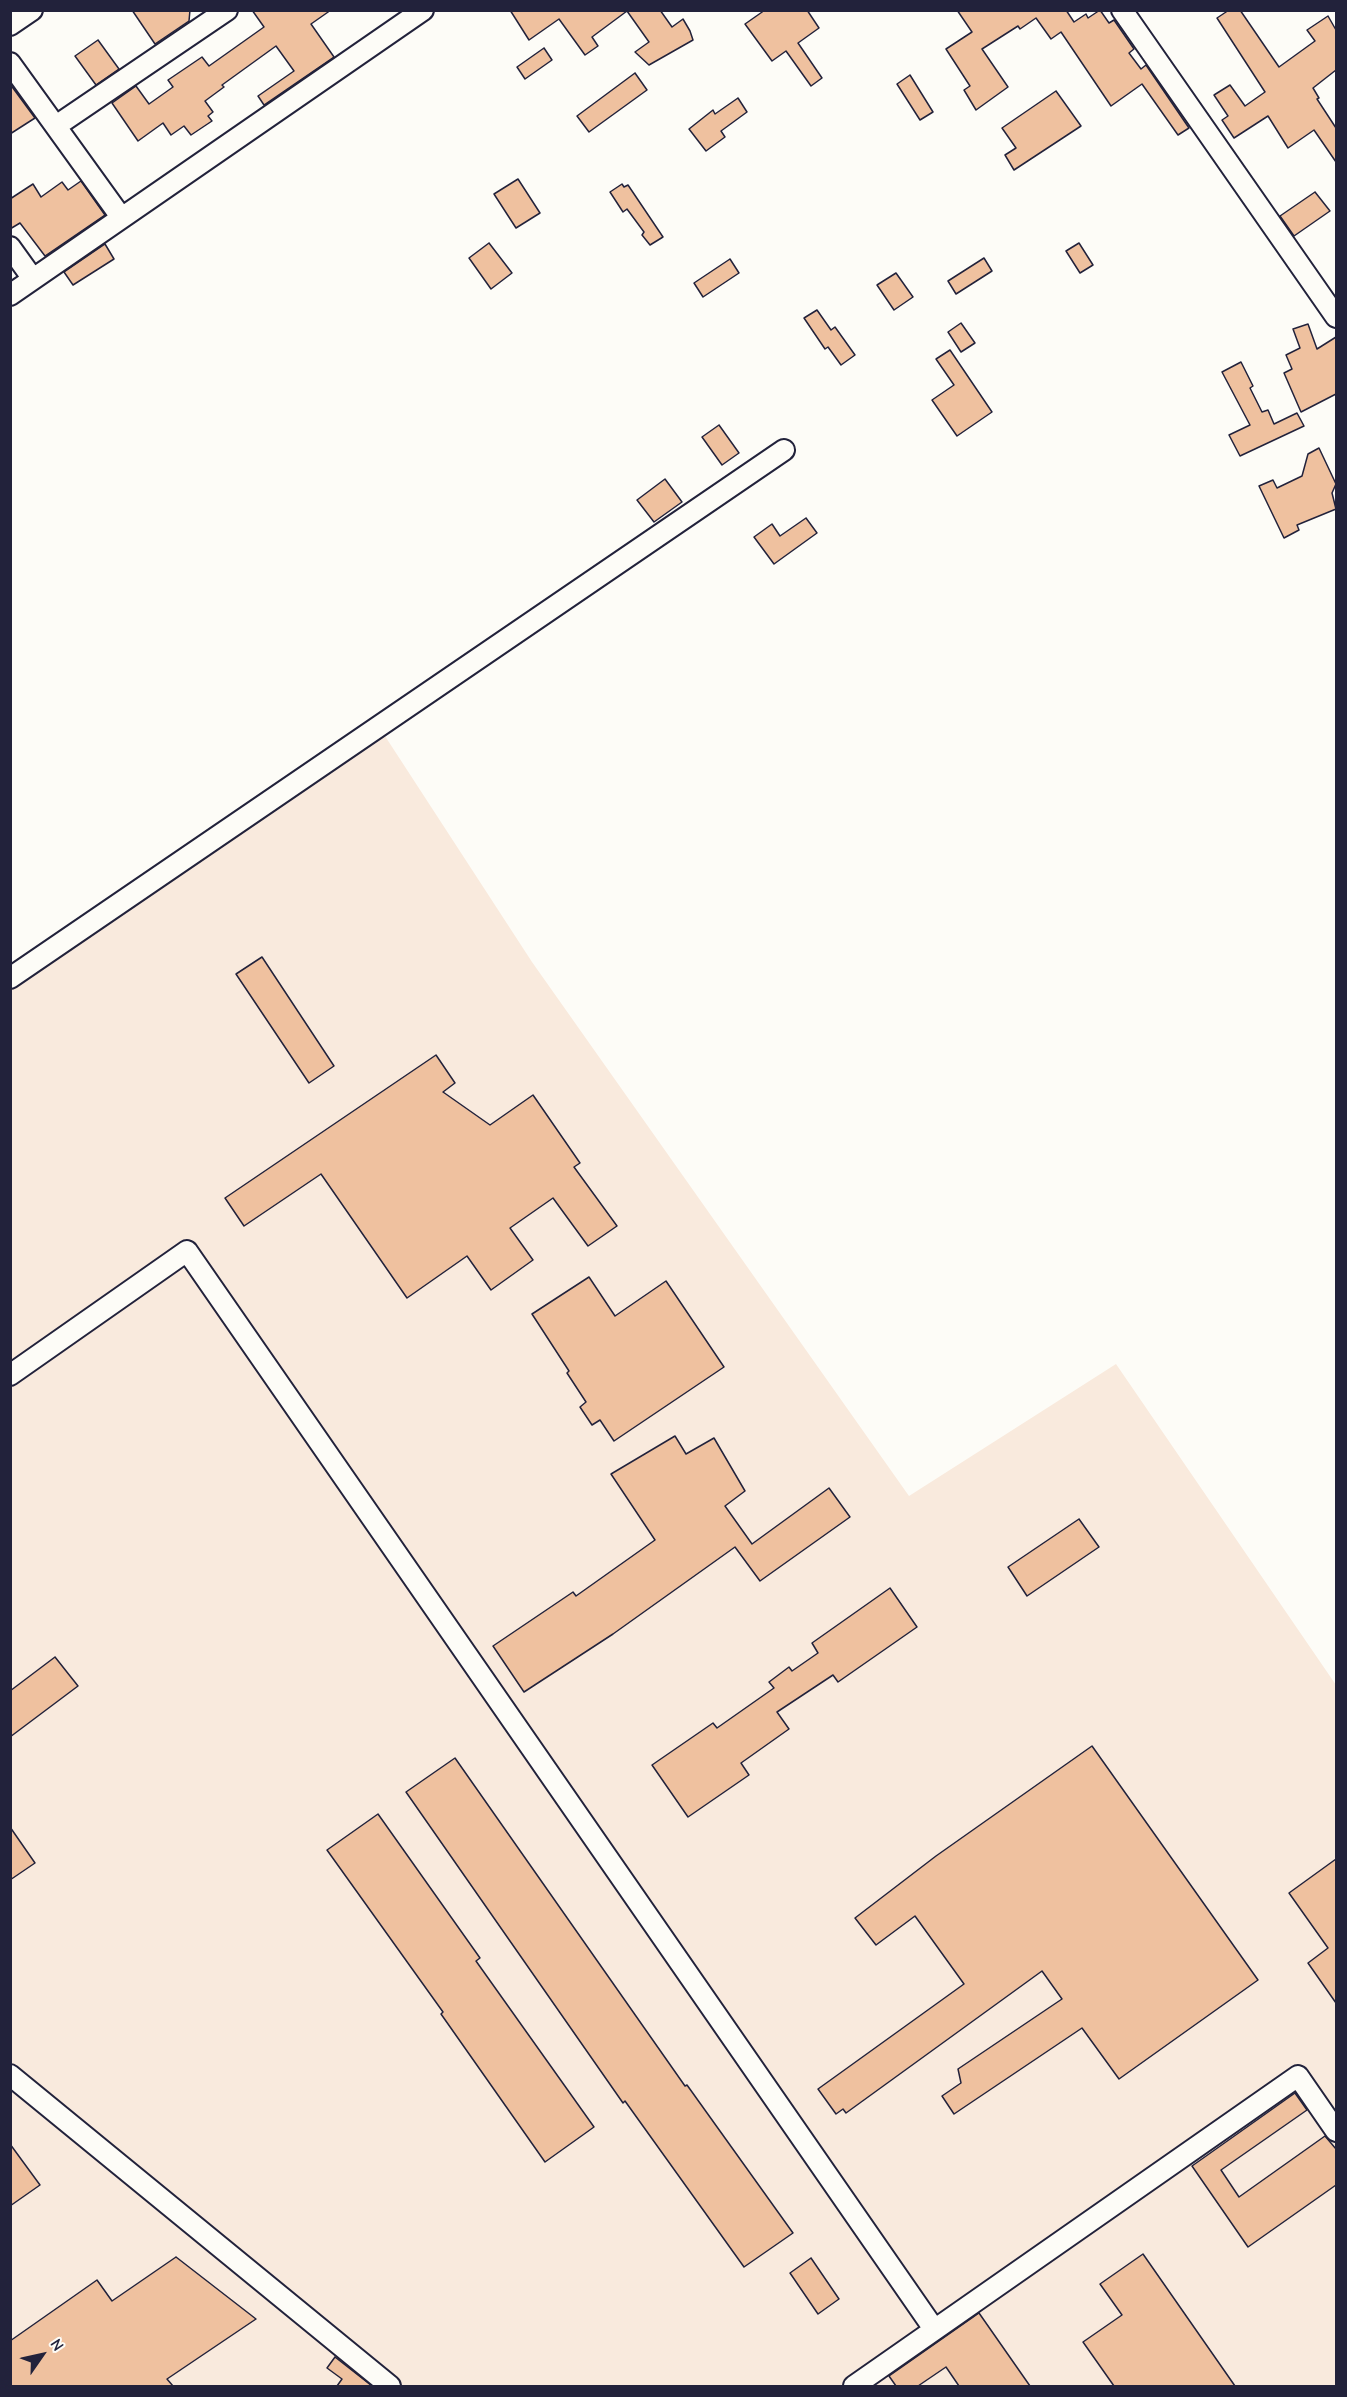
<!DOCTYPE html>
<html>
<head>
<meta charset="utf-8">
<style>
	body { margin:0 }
	#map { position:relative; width:1347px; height:2397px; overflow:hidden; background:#fdfcf7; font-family:"Comic Neue",sans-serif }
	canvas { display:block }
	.frame { position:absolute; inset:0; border:12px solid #22223b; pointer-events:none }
	.north { position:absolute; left:12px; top:2325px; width:60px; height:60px; -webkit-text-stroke:4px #fdfcf7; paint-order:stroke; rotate:56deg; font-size:16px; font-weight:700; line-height:24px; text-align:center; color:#22223b }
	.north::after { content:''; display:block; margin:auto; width:21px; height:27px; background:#22223b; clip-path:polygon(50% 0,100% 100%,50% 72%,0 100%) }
</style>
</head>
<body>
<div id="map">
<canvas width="1347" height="2397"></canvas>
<div class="frame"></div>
<div class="north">N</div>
</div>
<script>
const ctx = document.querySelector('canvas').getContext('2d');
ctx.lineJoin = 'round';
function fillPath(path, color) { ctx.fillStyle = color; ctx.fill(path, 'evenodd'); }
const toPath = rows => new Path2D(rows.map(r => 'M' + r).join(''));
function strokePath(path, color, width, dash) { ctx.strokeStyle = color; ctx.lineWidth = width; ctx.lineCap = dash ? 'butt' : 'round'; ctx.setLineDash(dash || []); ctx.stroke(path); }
const built = toPath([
	[383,733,532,962,909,1496,1116,1364,1336,1685,1336,2386,11,2386,10,988]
]);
const building = toPath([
	[132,10,190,10,189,21,155,44,132,10],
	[252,10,331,10,311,24,334,57,264,105,258,96,294,71,276,46,222,85,224,87,205,101,213,112,208,116,212,121,191,135,184,126,171,135,163,123,138,141,112,103,136,86,149,104,173,87,168,80,202,57,209,66,264,27,252,10],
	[510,10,660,10,672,27,683,19,690,31,693,40,649,65,635,52,649,42,627,11,592,37,598,46,585,55,559,19,529,40,510,10],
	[765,10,807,10,819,28,798,43,822,78,811,86,786,51,772,61,745,24,765,10],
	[957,10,1066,10,1074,22,1086,14,1088,18,1100,10,1109,23,1114,20,1134,49,1129,53,1141,69,1146,65,1189,128,1178,135,1142,84,1111,106,1061,32,1051,39,1036,18,1020,29,1018,26,982,49,1008,87,976,110,964,90,970,86,946,49,972,32,957,10],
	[1229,10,1240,10,1279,67,1315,41,1307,30,1328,16,1336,30,1336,70,1313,88,1319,98,1317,99,1336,128,1336,162,1314,130,1288,148,1268,116,1234,138,1222,120,1228,116,1214,95,1230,85,1245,106,1265,92,1217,18,1229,10],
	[98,40,119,69,96,85,75,56,98,40],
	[544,48,552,60,525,79,517,67,544,48],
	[635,73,647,90,589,132,577,116,635,73],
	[910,75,933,112,920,120,897,84,910,75],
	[10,84,35,118,10,134,10,84],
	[1056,91,1081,126,1014,170,1005,155,1016,148,1002,128,1056,91],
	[738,98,747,112,721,131,725,137,706,151,689,129,713,110,715,114,738,98],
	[518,179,540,213,516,228,494,194,518,179],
	[81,181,105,215,45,256,20,223,10,229,10,199,33,184,41,197,62,182,68,190,81,181],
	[622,184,624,187,628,185,663,237,650,245,642,235,644,232,627,209,623,212,610,192,622,184],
	[1315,192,1330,211,1294,236,1280,216,1315,192],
	[489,243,512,273,491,289,469,258,489,243],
	[1079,243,1093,265,1080,273,1066,251,1079,243],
	[105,244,114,259,73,285,64,272,105,244],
	[984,258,992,271,956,294,948,281,984,258],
	[730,259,739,273,703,297,694,283,730,259],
	[896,273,913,297,894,310,877,285,896,273],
	[817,310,831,330,835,327,855,355,841,365,828,347,825,349,804,318,817,310],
	[961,323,975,343,961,352,948,332,961,323],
	[1308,324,1317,349,1336,337,1336,394,1301,412,1284,373,1292,369,1286,355,1300,348,1293,329,1308,324],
	[950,350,992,412,957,436,932,400,954,385,936,359,950,350],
	[1241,362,1253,386,1250,388,1262,412,1268,410,1274,424,1297,413,1304,426,1240,456,1229,435,1250,425,1222,372,1241,362],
	[719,425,739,453,722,465,702,437,719,425],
	[1319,448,1336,484,1332,493,1336,509,1297,525,1299,530,1284,538,1259,486,1273,480,1277,488,1302,476,1308,454,1319,448],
	[665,479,682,502,654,522,637,500,665,479],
	[806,518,817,533,774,564,754,537,772,524,780,536,806,518],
	[262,957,334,1066,309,1083,236,974,262,957],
	[436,1055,455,1083,443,1092,490,1125,533,1095,580,1163,574,1167,617,1226,588,1246,553,1198,510,1228,533,1260,491,1290,467,1256,407,1298,321,1174,244,1226,225,1198,436,1055],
	[589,1277,615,1316,666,1281,724,1367,614,1441,600,1420,592,1425,580,1407,586,1402,567,1373,569,1371,532,1314,589,1277],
	[675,1436,686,1454,714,1438,745,1491,725,1506,752,1544,829,1488,850,1517,760,1581,735,1547,613,1634,524,1692,493,1646,573,1592,576,1596,655,1540,611,1474,675,1436],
	[1079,1519,1099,1547,1027,1596,1008,1567,1079,1519],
	[890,1588,917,1627,838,1682,833,1675,777,1712,789,1729,741,1763,749,1775,688,1817,652,1765,713,1723,717,1728,774,1688,769,1682,789,1667,792,1671,818,1653,812,1643,890,1588],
	[55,1657,78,1686,10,1737,10,1691,55,1657],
	[1092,1746,1258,1980,1119,2079,1082,2028,954,2114,942,2096,961,2083,958,2069,1062,1999,1042,1971,846,2113,843,2109,836,2114,818,2089,964,1984,915,1916,876,1945,855,1918,936,1856,1092,1746],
	[455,1758,685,2086,687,2085,793,2233,744,2267,625,2101,623,2103,406,1792,455,1758],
	[378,1814,480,1958,476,1961,594,2127,545,2162,441,2014,443,2012,327,1850,378,1814],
	[10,1827,35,1863,10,1880,10,1827],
	[1336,1859,1336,2003,1308,1963,1328,1948,1289,1893,1336,1859],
	[1295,2093,1307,2110,1221,2170,1239,2197,1325,2136,1336,2149,1336,2185,1248,2247,1192,2166,1295,2093],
	[10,2144,40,2185,10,2206,10,2144],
	[1143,2254,1235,2386,1114,2386,1083,2342,1122,2315,1100,2284,1143,2254],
	[176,2257,256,2319,167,2379,173,2386,10,2386,10,2341,97,2280,112,2301,176,2257],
	[811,2258,839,2299,818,2314,790,2273,811,2258],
	[979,2313,1030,2386,959,2386,946,2367,918,2386,896,2386,889,2376,979,2313],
	[335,2357,372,2386,337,2386,342,2379,327,2368,335,2357]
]);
const street = toPath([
	[1122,10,1336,317],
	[10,25,32,10],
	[10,63,121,217],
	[56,126,227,10],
	[10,247,33,279],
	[10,295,423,10],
	[10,978,784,450],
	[10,1375,187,1251,934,2329],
	[10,2075,390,2386],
	[854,2386,1298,2076,1336,2131]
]);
fillPath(built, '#f9eadd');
fillPath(building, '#efc19f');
strokePath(building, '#22223b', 1.5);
strokePath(street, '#22223b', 24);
strokePath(street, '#fdfcf7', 20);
</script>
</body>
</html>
